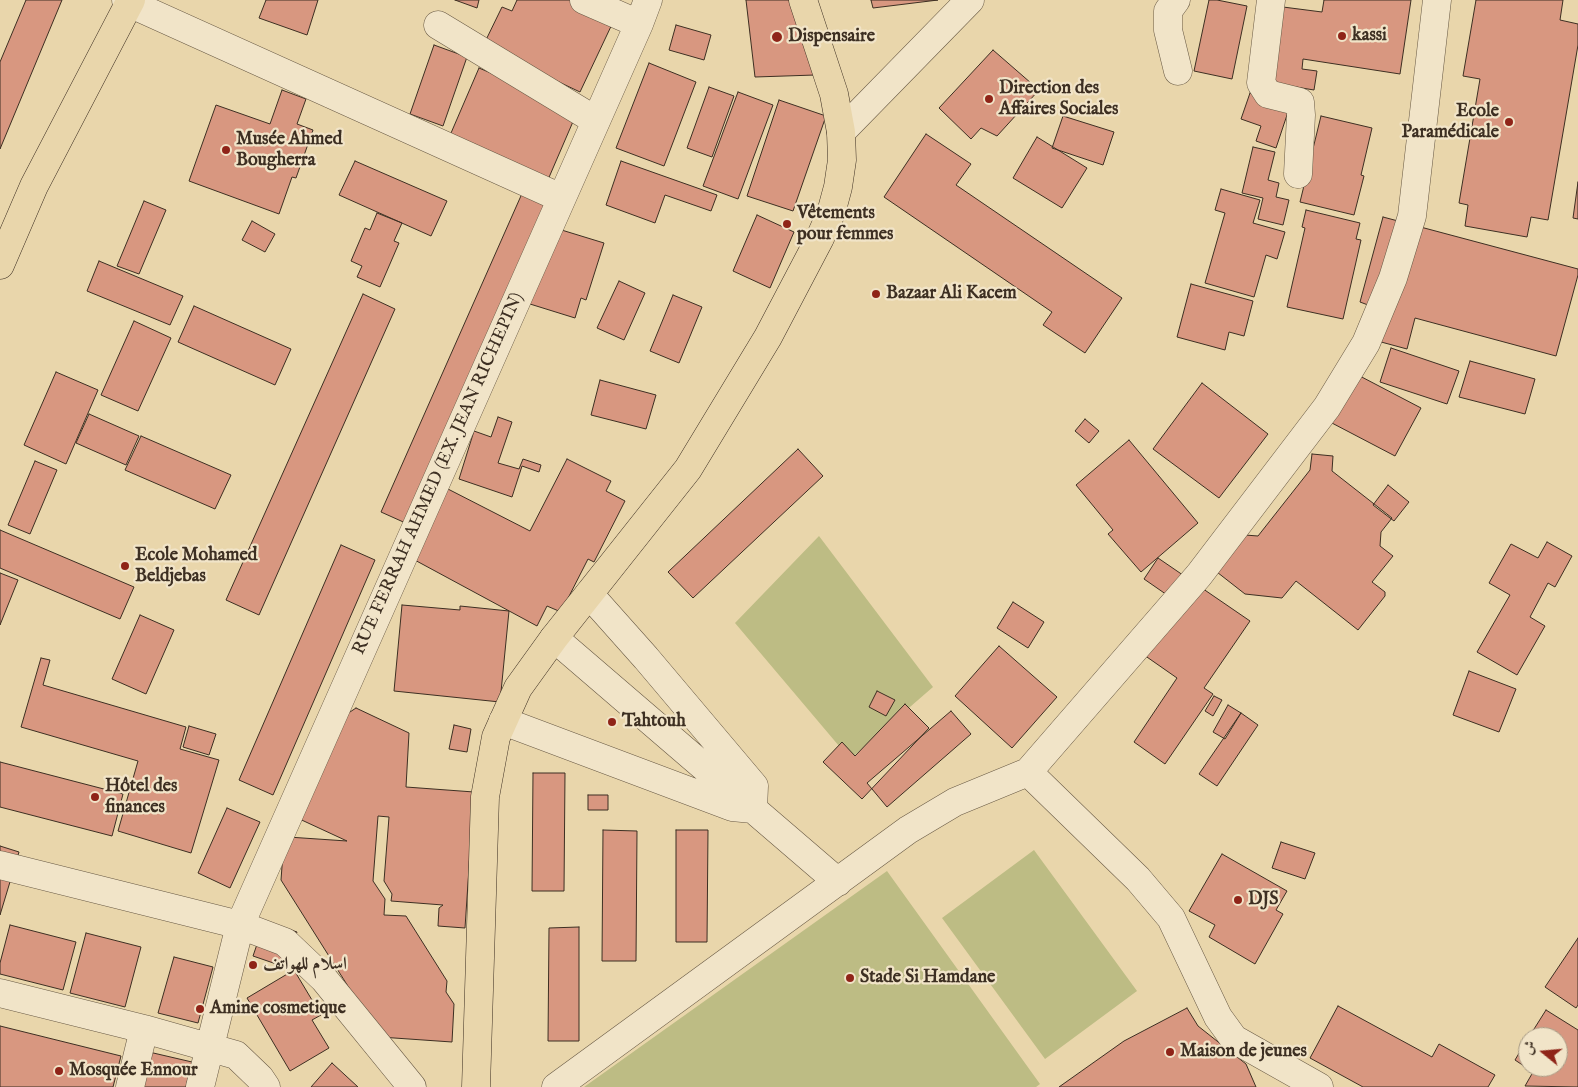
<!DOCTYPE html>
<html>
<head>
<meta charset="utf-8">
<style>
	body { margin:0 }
	#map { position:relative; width:1578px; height:1087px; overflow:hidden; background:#e9d6ab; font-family:"IM FELL English",Amiri,serif }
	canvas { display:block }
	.north { position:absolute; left:1518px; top:1027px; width:50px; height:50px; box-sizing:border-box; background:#f1e4c8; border:1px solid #a99c86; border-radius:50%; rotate:287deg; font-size:14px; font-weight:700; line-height:20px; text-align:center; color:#3d2f22 }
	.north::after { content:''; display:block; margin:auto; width:18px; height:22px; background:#8f2418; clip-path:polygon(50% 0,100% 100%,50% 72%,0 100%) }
</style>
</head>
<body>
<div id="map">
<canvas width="1578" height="1087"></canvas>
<div class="north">ش</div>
</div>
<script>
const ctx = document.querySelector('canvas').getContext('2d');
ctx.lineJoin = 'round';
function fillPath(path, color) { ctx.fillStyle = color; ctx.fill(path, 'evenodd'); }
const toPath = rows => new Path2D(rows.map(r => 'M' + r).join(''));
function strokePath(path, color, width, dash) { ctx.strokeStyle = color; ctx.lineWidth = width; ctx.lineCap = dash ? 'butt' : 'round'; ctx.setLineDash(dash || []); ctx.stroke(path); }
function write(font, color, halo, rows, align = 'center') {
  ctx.font = font + ' "IM FELL English",Amiri,serif'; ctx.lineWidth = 4.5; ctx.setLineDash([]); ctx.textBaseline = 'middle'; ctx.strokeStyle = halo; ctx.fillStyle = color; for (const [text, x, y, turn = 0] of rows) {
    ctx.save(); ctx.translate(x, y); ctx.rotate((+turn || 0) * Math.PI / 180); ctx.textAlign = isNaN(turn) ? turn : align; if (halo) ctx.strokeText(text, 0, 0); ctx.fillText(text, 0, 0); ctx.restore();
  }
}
const green = toPath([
	[819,536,933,687,850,759,735,623],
	[1034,850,1137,991,1045,1059,942,918],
	[887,871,1040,1084,1036,1087,584,1087]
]);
const building = toPath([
	[26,0,62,0,0,149,0,62,26,0],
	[266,0,318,0,307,35,259,18,266,0],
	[455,0,479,0,477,8,455,0],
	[517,0,573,0,614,20,580,92,483,46,502,7,512,11,517,0],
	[746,0,793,0,815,75,755,77,746,0],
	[871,0,938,0,873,8,871,0],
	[1209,0,1217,0,1247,6,1232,79,1194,71,1209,0],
	[1324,0,1411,0,1400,74,1303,59,1302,69,1317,71,1314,90,1272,83,1283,7,1322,12,1324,0],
	[1476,0,1563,0,1560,20,1578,24,1578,45,1548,220,1531,217,1527,237,1465,226,1468,205,1459,203,1480,79,1463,76,1476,0],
	[676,25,711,35,704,60,669,50,676,25],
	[434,45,467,57,443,126,410,114,434,45],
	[993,50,1039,90,997,136,981,128,971,139,939,108,993,50],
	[649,63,696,82,664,166,616,148,649,63],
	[479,68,578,110,547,182,448,140,479,68],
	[709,87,734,96,712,157,687,148,709,87],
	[282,90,306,99,297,124,313,130,296,178,292,177,279,214,189,181,216,105,270,124,282,90],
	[738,92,773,105,738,199,703,186,738,92],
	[1250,93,1290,106,1276,148,1256,141,1261,126,1241,119,1250,93],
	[779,100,826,116,793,211,747,196,779,100],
	[1063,116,1114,132,1103,165,1052,148,1063,116],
	[1321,116,1372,128,1361,175,1364,176,1354,215,1300,202,1321,116],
	[926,134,971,164,956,185,1122,298,1085,353,1043,325,1052,312,884,197,926,134],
	[1037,137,1087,168,1062,208,1013,178,1037,137],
	[1253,147,1275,152,1268,180,1279,183,1276,197,1289,200,1283,225,1258,219,1263,198,1242,193,1253,147],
	[355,161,447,201,431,236,339,195,355,161],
	[621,161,717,195,711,211,665,195,655,223,606,205,621,161],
	[1578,182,1578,219,1573,218,1578,182],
	[524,189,552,201,410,525,381,512,524,189],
	[1221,189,1260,200,1253,223,1285,232,1277,259,1266,255,1254,297,1205,283,1225,213,1215,210,1221,189],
	[144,201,166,210,139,274,117,266,144,201],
	[1306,210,1360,223,1356,239,1361,240,1343,319,1287,307,1305,228,1302,227,1306,210],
	[377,213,402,223,394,241,399,243,380,287,357,277,362,266,351,261,365,228,370,230,377,213],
	[757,215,794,232,770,288,733,271,757,215],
	[1383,217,1578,269,1578,275,1556,356,1415,318,1407,349,1359,336,1368,305,1360,302,1383,217],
	[252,221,275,234,265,252,242,240,252,221],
	[555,228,604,243,586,300,581,298,575,318,530,304,555,228],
	[99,261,183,296,170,325,87,291,99,261],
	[619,281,645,293,624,340,597,328,619,281],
	[1191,284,1253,301,1244,336,1229,332,1225,350,1177,337,1191,284],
	[363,294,395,309,259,615,226,600,363,294],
	[673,295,702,307,679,363,650,351,673,295],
	[194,306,291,349,275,385,178,342,194,306],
	[134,321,171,338,138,411,101,395,134,321],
	[1391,348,1459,371,1447,404,1380,382,1391,348],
	[1470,361,1535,379,1525,414,1459,397,1470,361],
	[56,372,98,390,66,464,24,445,56,372],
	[1356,374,1421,408,1395,456,1330,422,1356,374],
	[600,380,656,395,646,429,591,415,600,380],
	[1202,383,1268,434,1219,498,1153,449,1202,383],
	[89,414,139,436,126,465,76,443,89,414],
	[498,417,512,422,498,463,519,469,523,459,541,465,539,472,522,466,512,497,459,479,474,431,491,437,498,417],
	[1085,419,1099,431,1089,443,1075,431,1085,419],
	[141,436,231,475,215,509,125,470,141,436],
	[1129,440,1198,523,1141,572,1108,534,1113,530,1076,485,1129,440],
	[798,449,823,476,693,598,668,572,798,449],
	[1312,454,1333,456,1332,471,1392,518,1381,532,1380,546,1393,556,1372,582,1385,592,1385,596,1358,630,1296,581,1282,598,1245,594,1199,558,1219,533,1258,536,1310,470,1312,454],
	[567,459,611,481,606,491,625,501,594,562,588,559,561,612,547,606,537,626,411,558,446,488,530,531,567,459],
	[35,461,57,470,30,534,8,525,35,461],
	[1388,485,1409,502,1394,521,1373,505,1388,485],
	[0,530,134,587,120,619,0,568,0,530],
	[1547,542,1572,556,1555,587,1548,583,1530,617,1545,626,1517,675,1477,652,1510,595,1489,583,1511,544,1538,558,1547,542],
	[341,545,375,560,273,795,239,780,341,545],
	[1158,558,1250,621,1204,688,1213,694,1165,764,1134,742,1177,678,1134,648,1170,597,1144,579,1158,558],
	[0,573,18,580,0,625,0,573],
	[1013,602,1044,622,1028,648,997,628,1013,602],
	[402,605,460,610,460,606,509,611,500,702,394,691,402,605],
	[140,615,174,630,146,694,112,679,140,615],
	[999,646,1057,697,1012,748,955,696,999,646],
	[41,658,50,660,43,685,186,727,180,749,219,760,191,853,118,831,138,761,21,727,41,658],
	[1469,671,1516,689,1499,732,1453,715,1469,671],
	[877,691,895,700,886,716,869,707,877,691],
	[1214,696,1222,700,1213,716,1205,711,1214,696],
	[905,704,929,728,862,799,823,762,842,742,855,756,905,704],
	[1228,705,1241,713,1225,739,1213,732,1228,705],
	[356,708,409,733,406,787,474,792,465,928,438,926,439,908,443,905,391,901,392,894,384,881,389,817,378,816,373,881,385,899,384,915,406,916,447,981,446,992,454,1004,452,1042,380,1037,281,880,284,839,288,837,347,841,293,816,338,720,356,708],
	[951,711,971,734,887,807,867,783,951,711],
	[1241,713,1258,725,1217,786,1199,774,1241,713],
	[454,725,471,729,467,752,449,749,454,725],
	[189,726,216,734,209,755,183,747,189,726],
	[0,762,123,794,112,836,0,807,0,762],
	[533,773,565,773,564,891,532,891,533,773],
	[588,795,608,795,608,810,588,810,588,795],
	[227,808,260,822,230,888,198,873,227,808],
	[603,830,637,831,636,961,602,961,603,830],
	[676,830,708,830,707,942,676,942,676,830],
	[1281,842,1315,853,1305,879,1272,868,1281,842],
	[0,846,19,852,0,915,0,846],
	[1222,854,1287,891,1276,910,1283,914,1255,964,1209,937,1215,925,1189,911,1222,854],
	[265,921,297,932,285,967,253,956,265,921],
	[10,925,76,942,63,990,0,974,0,963,10,925],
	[579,927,579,1041,548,1041,549,928,579,927],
	[86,933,141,947,125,1007,70,993,86,933],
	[1578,938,1578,1005,1576,1008,1545,987,1578,938],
	[174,957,213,967,198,1023,158,1013,174,957],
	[294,970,321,1015,312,1020,329,1048,290,1071,247,998,294,970],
	[1338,1006,1432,1057,1439,1044,1495,1075,1488,1087,1363,1087,1310,1058,1338,1006],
	[1187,1008,1198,1026,1246,1064,1256,1087,1059,1087,1124,1041,1187,1008],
	[1546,1010,1578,1030,1578,1087,1525,1086,1533,1072,1515,1060,1528,1038,1528,1067,1558,1067,1558,1037,1529,1037,1546,1010],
	[0,1026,121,1056,113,1087,0,1087,0,1026],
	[149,1052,192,1062,186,1087,140,1087,149,1052],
	[332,1063,358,1087,311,1087,332,1063]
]);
const minor = toPath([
	[126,0,129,3,561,198],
	[584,0,639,24],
	[1176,0,1168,11,1168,30,1178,71],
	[1271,0,1261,83,1268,94,1300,102,1301,115,1298,174],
	[438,25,595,120],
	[841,132,970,0],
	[554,638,838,882],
	[503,721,732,807,753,809,754,786,646,658,589,594],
	[1028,772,1138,879,1171,918,1218,1017,1234,1039,1319,1087],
	[0,865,240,925,285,942,324,979,412,1087],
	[0,993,144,1029,236,1055,260,1078,266,1087],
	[130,1087,144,1029],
	[200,1087,240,925,639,24,648,0],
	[556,1087,908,830,955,802,1028,772,1199,575,1327,407,1366,343,1393,278,1412,216,1437,0]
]);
const major = toPath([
	[0,265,34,186,131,0],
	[476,1087,485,797,496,737,518,688,554,638,688,469,768,337,820,238,831,213,838,187,842,160,841,132,834,94,803,0]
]);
const markers = [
	[1342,36,5,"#8f2418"],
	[777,37,6,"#8f2418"],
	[989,99,5,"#8f2418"],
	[1509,122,5,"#8f2418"],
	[226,150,5,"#8f2418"],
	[787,224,5,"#8f2418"],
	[876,294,5,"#8f2418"],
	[125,566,5,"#8f2418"],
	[612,722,5,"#8f2418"],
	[95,797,5,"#8f2418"],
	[1238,900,5,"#8f2418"],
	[253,965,5,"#8f2418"],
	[850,978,5,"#8f2418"],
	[200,1009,5,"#8f2418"],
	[1170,1052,5,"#8f2418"],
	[59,1071,5,"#8f2418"]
];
const poiNames = [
	["kassi",1352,36],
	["Dispensaire",788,37],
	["Direction des",999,89],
	["Affaires Sociales",999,110],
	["Ecole",1499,112,"right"],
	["Paramédicale",1499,133,"right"],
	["Musée Ahmed",236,140],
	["Bougherra",236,161],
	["Vêtements",797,214],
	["pour femmes",797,235],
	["Bazaar Ali Kacem",886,294],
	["Ecole Mohamed",135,556],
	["Beldjebas",135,577],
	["Tahtouh",622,722],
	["Hôtel des",105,787],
	["finances",105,808],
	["DJS",1248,900],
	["اسلام للهواتف",263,965],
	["Stade Si Hamdane",860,978],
	["Amine cosmetique",210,1009],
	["Maison de jeunes",1180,1052],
	["Mosquée Ennour",69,1071]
];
const streetNames = [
	["RUE FERRAH AHMED (EX. JEAN RICHEPIN)",439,474,-66]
];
fillPath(green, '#bdbc84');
fillPath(building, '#d89780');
strokePath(building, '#3d2f22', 1);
strokePath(minor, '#685944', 29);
strokePath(major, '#3d2f22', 29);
strokePath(minor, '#f1e4c8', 28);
strokePath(major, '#e9d6ab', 28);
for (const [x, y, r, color] of markers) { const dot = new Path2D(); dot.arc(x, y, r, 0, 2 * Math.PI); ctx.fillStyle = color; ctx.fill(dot); strokePath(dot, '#f1e4c8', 2); }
write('bold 18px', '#3d2f22', '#f1e4c8', poiNames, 'left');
write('18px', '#3d2f22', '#f1e4c8', streetNames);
</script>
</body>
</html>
